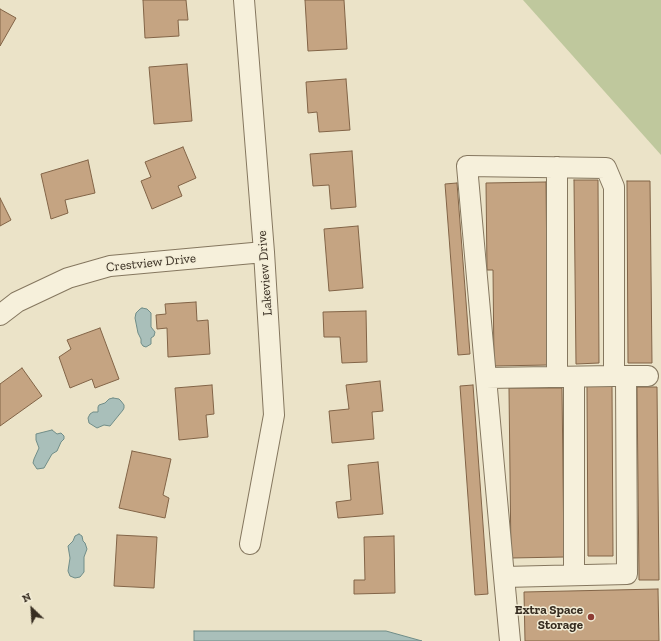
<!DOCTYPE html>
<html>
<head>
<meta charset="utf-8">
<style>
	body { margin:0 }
	#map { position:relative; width:661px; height:641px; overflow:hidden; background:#ebe3c8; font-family:"Zilla Slab",serif }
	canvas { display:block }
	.north { position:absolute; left:12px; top:589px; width:40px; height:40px; -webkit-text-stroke:3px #f3edd7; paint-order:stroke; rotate:335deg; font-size:11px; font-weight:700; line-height:16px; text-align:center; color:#372d21 }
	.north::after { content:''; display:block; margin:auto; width:14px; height:18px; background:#372d21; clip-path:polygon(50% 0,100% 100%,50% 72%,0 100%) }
</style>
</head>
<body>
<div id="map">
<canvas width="661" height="641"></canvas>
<div class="north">N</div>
</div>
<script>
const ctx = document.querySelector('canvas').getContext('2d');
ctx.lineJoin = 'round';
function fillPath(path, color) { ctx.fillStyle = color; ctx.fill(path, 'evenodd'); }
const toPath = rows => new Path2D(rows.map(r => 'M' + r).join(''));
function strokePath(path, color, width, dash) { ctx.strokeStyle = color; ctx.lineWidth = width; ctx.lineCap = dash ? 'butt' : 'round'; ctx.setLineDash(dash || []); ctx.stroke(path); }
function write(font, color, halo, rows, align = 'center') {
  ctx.font = font + ' "Zilla Slab",serif'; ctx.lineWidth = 3; ctx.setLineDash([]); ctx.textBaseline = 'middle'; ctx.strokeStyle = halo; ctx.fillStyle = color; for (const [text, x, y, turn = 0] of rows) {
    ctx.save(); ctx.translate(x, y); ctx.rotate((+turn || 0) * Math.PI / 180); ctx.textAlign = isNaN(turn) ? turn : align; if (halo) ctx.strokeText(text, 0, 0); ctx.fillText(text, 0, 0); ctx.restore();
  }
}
const green = toPath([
	[523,0,661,0,661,155]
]);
const water = toPath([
	[142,308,147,309,151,313,151,327,155,332,154,336,151,338,151,344,146,347,143,346,141,343,141,339,138,333,135,318,136,313,140,309,142,308],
	[113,398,119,399,121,401,124,405,124,408,123,410,110,426,104,425,97,428,89,423,88,418,90,414,93,412,98,412,98,407,99,405,105,403,109,399,113,398],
	[52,430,57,434,61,433,64,436,64,439,61,442,57,451,52,454,44,468,37,469,33,463,34,459,39,448,36,440,36,434,52,430],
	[79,534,82,536,83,541,85,543,87,549,84,557,84,572,80,577,75,578,70,576,68,571,70,558,68,546,73,541,75,536,79,534],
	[194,631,386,631,422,641,194,641,194,631]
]);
const building = toPath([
	[143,0,186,0,188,20,178,20,179,36,145,38,143,0],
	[305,0,344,0,347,49,308,51,305,0],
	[0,9,16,18,0,46,0,9],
	[187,64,192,121,154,124,149,67,187,64],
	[346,79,350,130,319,132,317,112,308,113,306,82,346,79],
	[183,147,196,178,178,186,182,196,152,209,141,181,151,177,145,162,183,147],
	[352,151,356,207,331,209,329,185,313,186,310,154,352,151],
	[88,160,95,193,65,200,68,213,51,219,41,174,88,160],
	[574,180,598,180,599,363,576,364,574,180],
	[627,181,650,181,652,363,628,363,627,181],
	[546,182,548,365,494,366,493,270,487,270,486,183,546,182],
	[457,183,470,354,458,355,445,184,457,183],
	[0,198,11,220,0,226,0,198],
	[358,226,363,288,329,291,324,229,358,226],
	[196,302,197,321,208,320,210,354,168,357,167,328,157,329,156,315,166,314,165,304,196,302],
	[366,311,367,362,342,363,340,337,324,337,323,312,366,311],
	[100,328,119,379,95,388,92,379,70,388,59,357,71,349,67,340,100,328],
	[22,368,42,396,0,426,0,384,22,368],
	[380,381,383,411,372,412,374,439,332,443,329,411,349,409,346,385,380,381],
	[212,385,214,414,206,415,208,437,179,440,175,388,212,385],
	[473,385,488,594,475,595,460,386,473,385],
	[587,386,612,386,613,556,588,556,587,386],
	[637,387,657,387,659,580,639,580,637,387],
	[509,388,562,388,564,557,511,558,509,388],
	[132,451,171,459,163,495,169,498,165,518,119,508,132,451],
	[378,462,383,514,338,518,336,502,351,500,348,465,378,462],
	[117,535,157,537,154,588,114,586,117,535],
	[394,536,395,593,354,594,354,580,365,580,364,537,394,536],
	[658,589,659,641,525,641,524,592,658,589]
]);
const minor = toPath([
	[244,0,264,252,274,415,250,544],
	[557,167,557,377],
	[0,315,17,302,68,278,110,266,264,252],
	[614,376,648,376],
	[574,377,574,575],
	[486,378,614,376,614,187,606,168,467,166,486,378,504,577,510,641],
	[504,577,627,574,626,376]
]);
const markers = [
	[591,617,4,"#8e3c34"]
];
const streetNames = [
	["Crestview Drive",151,263,-6],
	["Lakeview Drive",265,273,-94]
];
const poiNames = [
	["Extra Space",583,610],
	["Storage",583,625]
];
fillPath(green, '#bfc89d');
fillPath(water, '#a9bfba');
strokePath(water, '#708d88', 1);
fillPath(building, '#c5a482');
strokePath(building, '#826447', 1);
strokePath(minor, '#85775f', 22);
strokePath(minor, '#f6f0db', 20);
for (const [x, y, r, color] of markers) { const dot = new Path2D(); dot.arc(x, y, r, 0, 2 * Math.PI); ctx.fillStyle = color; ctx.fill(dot); strokePath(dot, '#f3edd7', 1.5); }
write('13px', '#372d21', '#f3edd7', streetNames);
write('bold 13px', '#372d21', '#f3edd7', poiNames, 'right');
</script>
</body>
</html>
